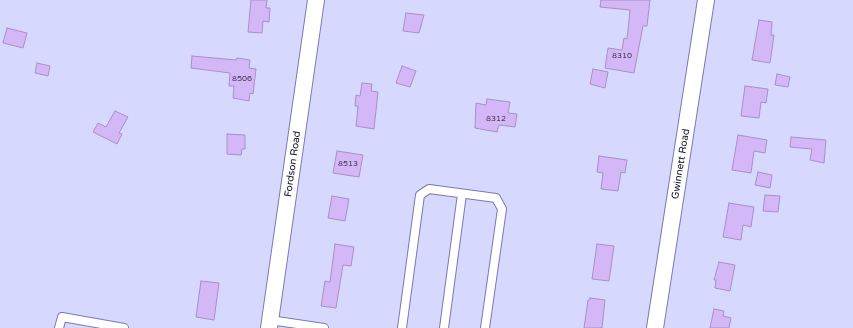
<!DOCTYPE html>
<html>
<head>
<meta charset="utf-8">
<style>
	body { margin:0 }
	canvas { display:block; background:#d7d8fd }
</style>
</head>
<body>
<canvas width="853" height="328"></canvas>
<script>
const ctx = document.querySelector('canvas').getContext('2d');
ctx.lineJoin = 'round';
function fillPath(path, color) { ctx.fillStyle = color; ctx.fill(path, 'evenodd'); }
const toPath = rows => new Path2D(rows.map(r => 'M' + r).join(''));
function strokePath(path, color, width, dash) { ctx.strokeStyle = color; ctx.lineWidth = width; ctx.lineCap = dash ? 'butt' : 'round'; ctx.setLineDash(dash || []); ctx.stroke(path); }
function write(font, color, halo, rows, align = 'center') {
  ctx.font = font + ' "Varela Round",sans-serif'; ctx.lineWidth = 3.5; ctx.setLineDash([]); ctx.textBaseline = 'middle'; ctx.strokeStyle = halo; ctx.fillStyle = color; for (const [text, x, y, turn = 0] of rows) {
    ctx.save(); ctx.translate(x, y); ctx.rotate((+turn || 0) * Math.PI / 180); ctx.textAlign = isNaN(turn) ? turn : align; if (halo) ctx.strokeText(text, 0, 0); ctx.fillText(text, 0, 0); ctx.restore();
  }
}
const building = toPath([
	[251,0,267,0,266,8,270,8,269,22,263,21,262,33,248,32,251,0],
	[601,0,650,0,647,26,643,26,634,73,605,68,608,48,622,50,624,38,627,39,630,10,600,7,601,0],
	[406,13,424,15,419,33,403,31,406,13],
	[759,20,772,22,771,35,774,35,770,63,752,60,759,20],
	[7,28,27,33,23,48,3,43,7,28],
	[192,56,236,60,237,58,250,60,249,68,256,69,253,94,250,93,249,101,233,98,234,86,229,86,230,73,191,68,192,56],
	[37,63,50,66,48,76,35,73,37,63],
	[402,66,416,71,410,87,396,83,402,66],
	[593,69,608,72,605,88,590,84,593,69],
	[777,74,790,77,788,87,775,85,777,74],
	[362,83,372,84,371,91,378,92,374,129,356,126,358,106,355,106,356,95,360,96,362,83],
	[745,86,768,89,766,103,761,102,759,118,741,116,745,86],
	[487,99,510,102,508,113,517,114,515,127,499,125,497,132,475,128,476,103,486,105,487,99],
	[115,111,128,117,119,133,122,134,117,144,93,132,98,123,106,127,115,111],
	[227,134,245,135,245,149,242,149,241,155,227,154,227,134],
	[738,135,767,140,765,153,754,151,751,173,732,170,738,135],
	[791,137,826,140,824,163,810,160,812,149,790,147,791,137],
	[337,151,363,155,359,177,333,173,337,151],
	[599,156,627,160,625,173,621,172,618,191,601,189,603,173,597,172,599,156],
	[758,172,772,175,770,188,755,185,758,172],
	[765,195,780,196,778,212,763,211,765,195],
	[332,196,349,199,345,221,328,218,332,196],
	[729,203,754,207,751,227,743,225,741,240,723,237,729,203],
	[335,244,354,247,351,266,343,265,336,308,321,306,325,281,330,282,335,244],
	[597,244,614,246,609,281,592,279,597,244],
	[719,262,735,265,730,291,715,288,716,280,714,280,719,262],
	[201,281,219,283,214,320,196,317,201,281],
	[590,298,605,300,602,328,584,328,588,300,590,300,590,298],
	[714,309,724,311,723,316,731,318,729,328,710,328,714,309]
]);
const lane = toPath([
	[270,320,324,328],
	[59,328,62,317,124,328],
	[402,328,420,195,429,189,496,198,502,209,485,328],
	[444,328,462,194]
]);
const street = toPath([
	[269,328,316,0],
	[655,328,706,0]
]);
const numberNames = [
	["8310",622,56],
	["8506",242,79],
	["8312",496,119],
	["8513",348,164]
];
const streetNames = [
	["Fordson Road",293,164,-82],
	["Gwinnett Road",681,164,-81]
];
fillPath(building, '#d4b7f6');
strokePath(building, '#a990c7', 1);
strokePath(lane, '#7b79b1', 10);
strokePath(street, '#7b79b1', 18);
strokePath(lane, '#fff', 8);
strokePath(street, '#fff', 16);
write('8px', '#453d5c', null, numberNames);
write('10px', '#151429', '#fcfcfc', streetNames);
</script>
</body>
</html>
